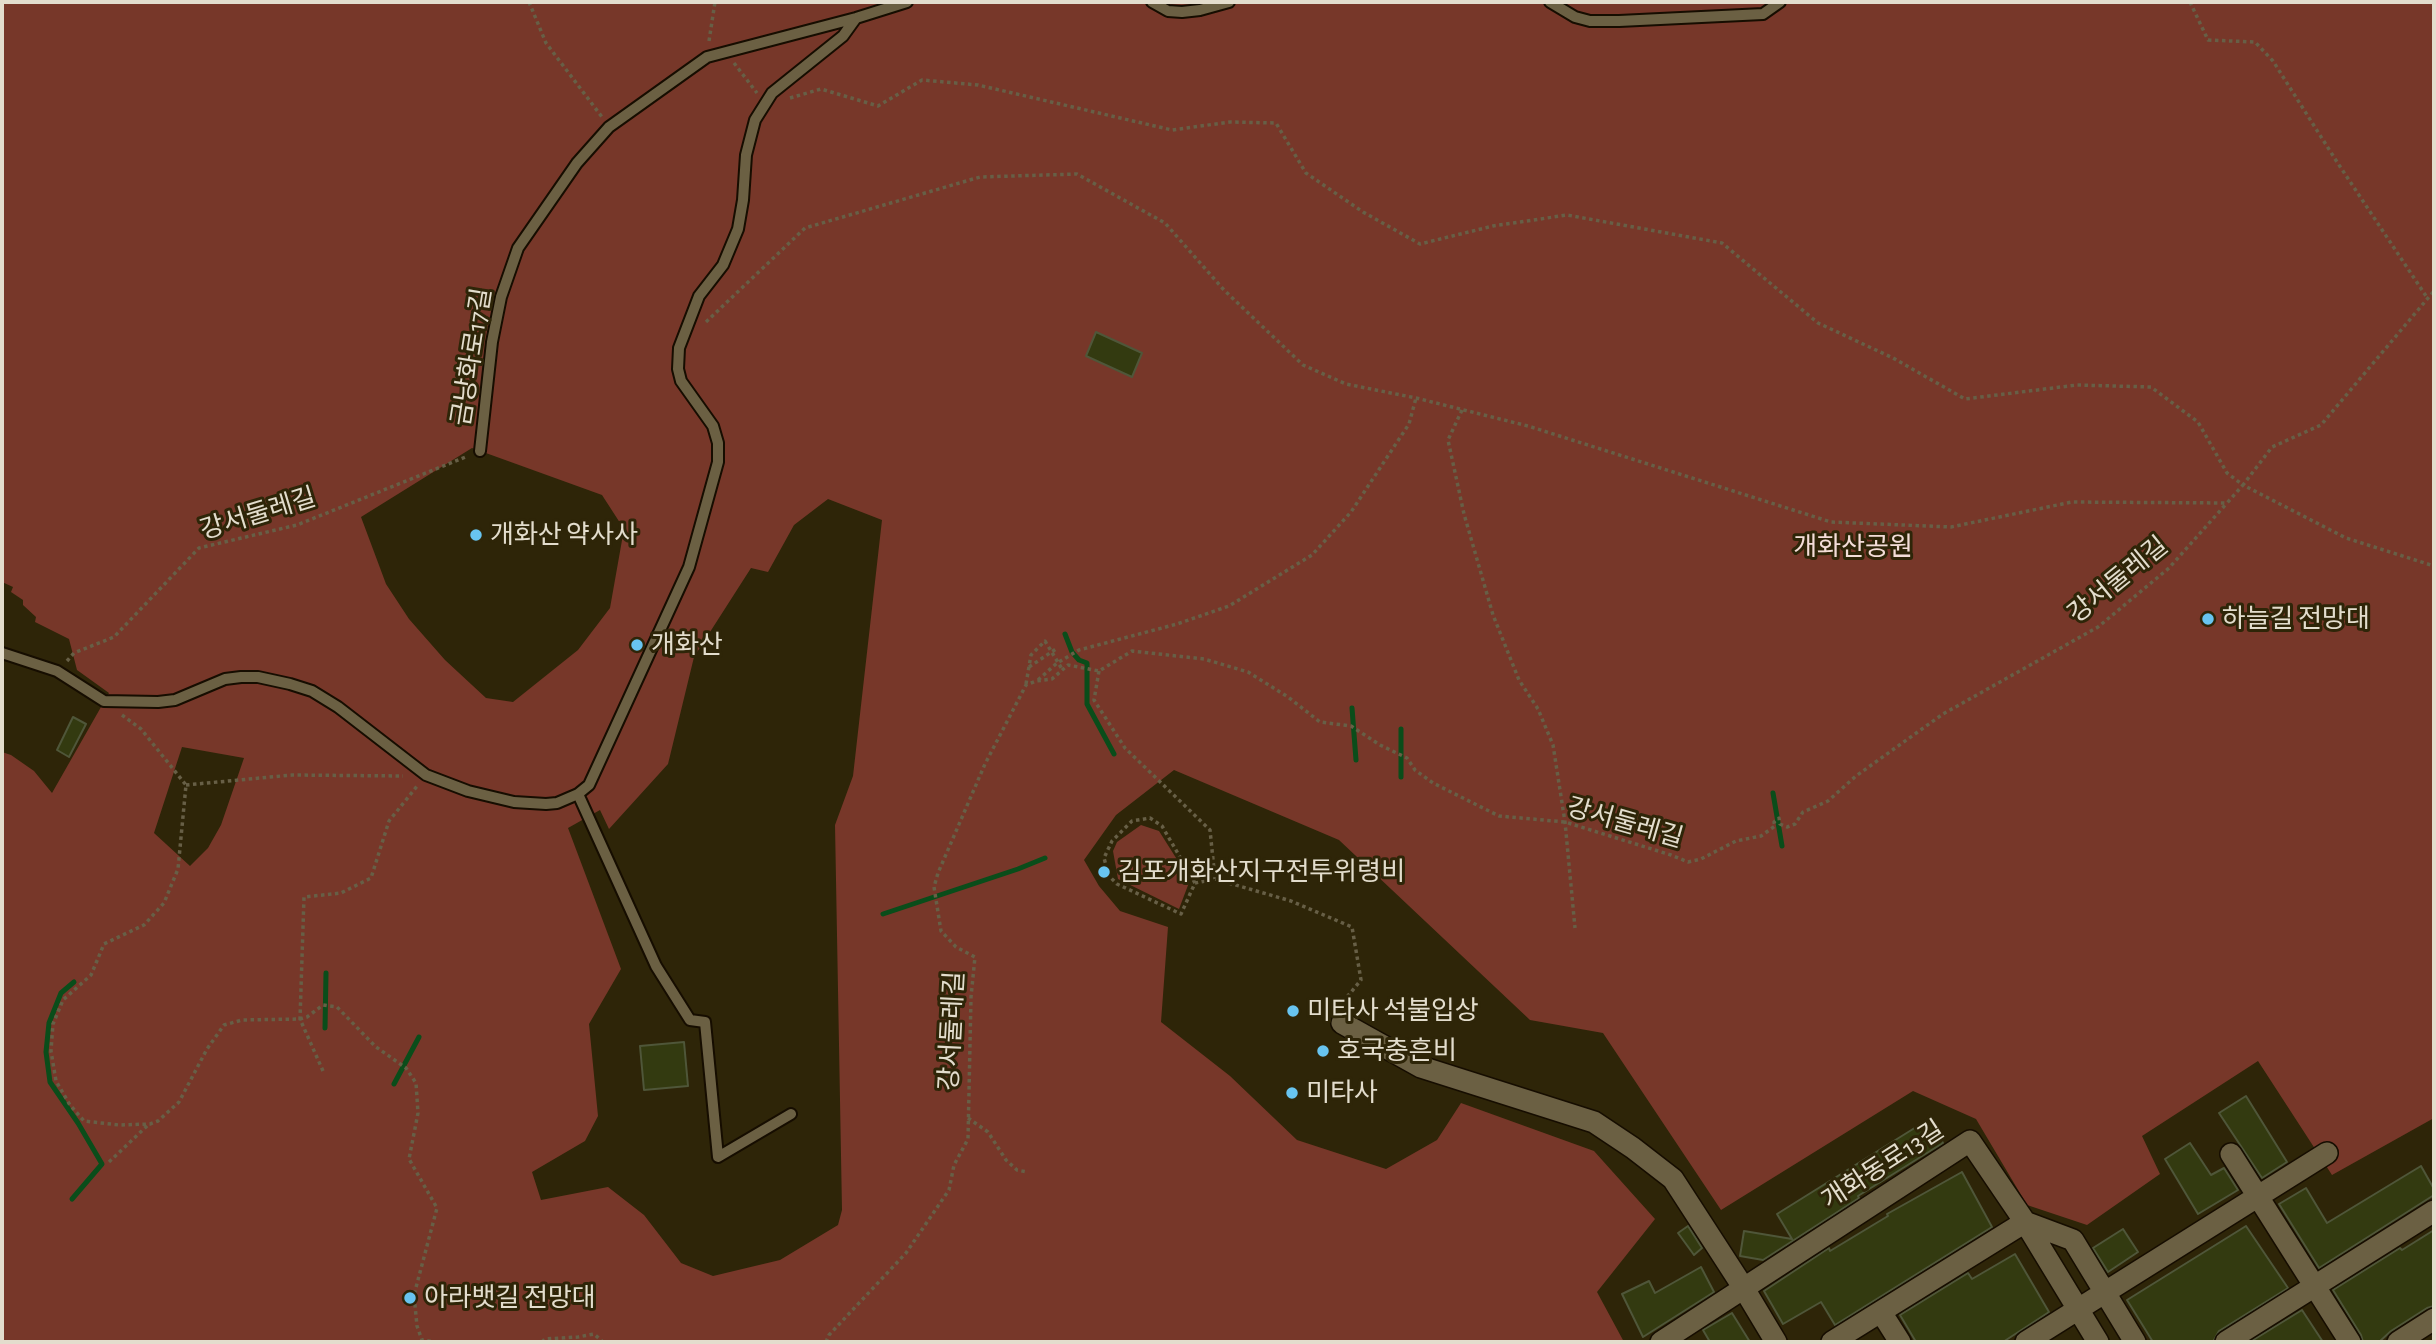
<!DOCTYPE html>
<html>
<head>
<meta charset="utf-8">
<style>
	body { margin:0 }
	#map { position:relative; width:2436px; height:1344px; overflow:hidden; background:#2e2508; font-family:"Alegreya Sans",sans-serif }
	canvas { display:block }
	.frame { position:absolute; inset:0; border:4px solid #e3ddcd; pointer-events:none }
</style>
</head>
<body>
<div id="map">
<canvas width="2436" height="1344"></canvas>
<div class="frame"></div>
</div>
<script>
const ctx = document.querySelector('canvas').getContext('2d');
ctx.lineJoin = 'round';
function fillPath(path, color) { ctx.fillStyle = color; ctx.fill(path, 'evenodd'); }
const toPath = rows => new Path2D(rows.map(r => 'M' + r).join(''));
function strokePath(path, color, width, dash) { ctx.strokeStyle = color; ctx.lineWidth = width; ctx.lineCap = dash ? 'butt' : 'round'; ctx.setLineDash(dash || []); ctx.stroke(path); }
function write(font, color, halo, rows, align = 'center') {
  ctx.font = font + ' "Alegreya Sans","Noto Sans KR",sans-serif'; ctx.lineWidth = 6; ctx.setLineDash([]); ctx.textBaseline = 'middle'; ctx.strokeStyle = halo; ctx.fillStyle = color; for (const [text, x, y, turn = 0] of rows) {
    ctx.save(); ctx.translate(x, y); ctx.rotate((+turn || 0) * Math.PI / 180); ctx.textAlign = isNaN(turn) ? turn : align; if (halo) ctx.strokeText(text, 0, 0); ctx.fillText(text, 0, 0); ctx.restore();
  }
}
const green = toPath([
	[2,2,2434,2,2434,1118,2332,1175,2258,1061,2142,1136,2160,1174,2087,1225,2027,1205,1976,1119,1913,1091,1721,1210,1603,1033,1530,1020,1339,840,1174,770,1116,815,1084,860,1099,886,1120,911,1168,927,1161,1022,1230,1076,1297,1140,1386,1169,1437,1140,1461,1103,1594,1151,1655,1219,1597,1292,1624,1342,2,1342,2,752,11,755,34,771,52,793,109,693,77,670,69,639,35,622,36,617,23,605,23,600,11,592,13,587,2,582],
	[472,448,602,495,624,529,610,608,578,650,513,702,486,698,445,660,409,619,386,584,361,517],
	[828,499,882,520,853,776,835,825,842,1210,838,1225,780,1260,713,1276,681,1263,644,1215,608,1187,541,1200,532,1172,585,1141,598,1116,589,1024,621,969,568,828,600,810,609,829,668,764,694,657,751,568,768,572,794,525],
	[182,747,244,758,221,825,208,848,190,866,154,833],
	[1141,825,1159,831,1190,880,1179,909,1118,879,1113,851,1117,842]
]);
const stream = toPath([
	[1065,634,1072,652,1079,660,1087,663,1087,704,1114,754],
	[1352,708,1356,760],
	[1401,729,1401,777],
	[1773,793,1782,846],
	[883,914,1018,869,1045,858],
	[325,1028,326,973],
	[394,1084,419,1037],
	[72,1199,102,1164,78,1123,50,1082,46,1052,49,1023,61,993,74,982]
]);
const building = toPath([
	[1096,332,1142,353,1132,377,1086,356,1096,332],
	[73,717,86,724,69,757,57,750,73,717],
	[684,1042,688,1086,644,1090,640,1046,684,1042],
	[2246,1096,2287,1162,2262,1178,2219,1113,2246,1096],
	[1929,1119,1943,1143,1858,1196,1859,1198,1763,1260,1740,1256,1744,1231,1792,1239,1777,1214,1929,1119],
	[2190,1143,2211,1175,2224,1168,2238,1190,2198,1214,2165,1159,2190,1143],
	[2421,1166,2434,1189,2434,1195,2319,1268,2279,1204,2306,1188,2327,1223,2421,1166],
	[1962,1172,1992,1227,1835,1325,1821,1302,1783,1324,1764,1291,1829,1248,1830,1251,1888,1216,1887,1214,1962,1172],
	[1688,1226,1702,1248,1694,1255,1678,1233,1688,1226],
	[2246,1226,2288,1288,2219,1331,2213,1342,2153,1342,2127,1300,2246,1226],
	[2123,1229,2138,1252,2108,1272,2093,1248,2123,1229],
	[2434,1230,2434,1306,2427,1308,2391,1331,2379,1342,2363,1342,2361,1335,2333,1290,2400,1248,2402,1250,2434,1230],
	[2015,1254,2049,1312,2003,1342,1916,1342,1900,1315,1968,1273,1972,1279,2015,1254],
	[1701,1267,1714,1292,1643,1337,1622,1294,1649,1281,1655,1293,1701,1267],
	[2302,1310,2323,1342,2250,1342,2302,1310],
	[1732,1313,1750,1342,1710,1342,1703,1330,1732,1313]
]);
const path = toPath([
	[529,2,546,43,602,117],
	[2190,2,2208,40,2255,42,2273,61,2337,162,2428,299],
	[709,41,715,2],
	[734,63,757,93],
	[790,98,821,89,878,106,922,80,978,85,1172,130,1230,122,1276,123,1306,173,1363,212,1420,244,1493,226,1567,215,1722,243,1818,323,1893,358,1965,399,2077,385,2151,387,2198,422,2227,473,2243,485,2272,447,2321,425,2434,291],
	[706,322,805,228,980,177,1077,174,1165,223,1224,290,1303,365,1346,384,1416,398,1528,426,1831,522,1951,527,2072,502,2227,503,2243,485,2346,538,2434,566],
	[1462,410,1448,440,1464,514,1493,615,1519,680,1538,709,1553,745,1565,822,1575,928],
	[67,661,74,653,114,637,199,548,297,525,468,456],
	[1029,667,1056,649],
	[1099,671,1094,700,1125,748,1210,830,1215,879],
	[1038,680,1057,663,1079,650,1177,624,1229,606,1312,555,1351,512,1409,424,1416,398],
	[1026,684,1031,655,1045,641,1062,669],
	[122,715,141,729,186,785,178,869,164,903,144,925,104,944,91,975,63,1000,53,1024,51,1051,56,1081,70,1105,84,1121,119,1125,150,1124,158,1121,179,1102,207,1049,224,1025,242,1020,300,1019,307,1017,323,1005,337,1007,376,1047,406,1068,416,1083,418,1113,409,1159,437,1208,414,1295,417,1326,422,1340,435,1342],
	[186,785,292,775,403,776],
	[1195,883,1162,826,1150,818,1132,821,1112,841,1104,858,1109,876,1117,884,1181,914,1195,883,1215,879,1291,901,1352,927,1361,980,1347,997,1346,1004],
	[323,1071,300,1019,304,897,341,893,371,878,389,821,418,785],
	[968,1118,988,1132,1006,1160,1017,1170,1027,1172],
	[109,1162,148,1125],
	[542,1342,545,1339,578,1337,594,1334,603,1342],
	[826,1342,829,1335,906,1253,949,1190,954,1165,968,1139,971,997,975,957,956,947,941,931,934,887,938,873,985,764,1026,685,1036,681,1052,679,1068,665,1099,671,1132,651,1204,659,1248,672,1288,697,1320,722,1351,726,1380,745,1407,758,1415,770,1433,783,1499,816,1565,822,1671,855,1688,862,1701,859,1736,841,1761,836,1775,826,1774,822,1779,818,1780,824,1787,827,1795,824,1803,812,1828,801,1856,776,1943,714,2098,627,2169,568,2227,503]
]);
const lane = toPath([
	[1152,2,1168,11,1182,12,1200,10,1229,2],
	[1550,2,1575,17,1590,21,1619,21,1763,14,1780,2],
	[480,451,492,342,501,297,518,248,577,163,609,127,707,57,856,18,907,2],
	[2,653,57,671,104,701,158,702,175,700,225,679,241,677,258,677,290,684,312,691,338,707,426,775,468,791,514,802,546,804,557,803,578,794,589,785,689,567,718,462,718,443,713,426,681,381,678,369,679,348,699,296,723,265,738,229,743,200,746,155,755,120,772,93,843,36,856,18],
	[578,794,656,966,690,1020,705,1022,718,1157,791,1114]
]);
const street = toPath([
	[1342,1023,1421,1067,1594,1122,1633,1148,1673,1179,1743,1287,1776,1342],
	[2231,1154,2350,1342],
	[2025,1222,2073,1240,2135,1342],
	[1881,1312,1900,1342],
	[1661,1342,1970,1141,2025,1222,2098,1342],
	[1832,1342,2025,1222],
	[2026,1342,2327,1153],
	[2226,1342,2434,1211],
	[2398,1342,2434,1319]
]);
const markers = [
	[476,535,7,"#68c4f0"],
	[2208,619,7,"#68c4f0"],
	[637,645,7,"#68c4f0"],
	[1104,872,7,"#68c4f0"],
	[1293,1011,7,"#68c4f0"],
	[1323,1051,7,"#68c4f0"],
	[1292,1093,7,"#68c4f0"],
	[410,1298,7,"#68c4f0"]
];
const streetNames = [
	["금낭화로17길",472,357,-81],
	["강서둘레길",258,514,-17],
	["강서둘레길",2118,580,-39],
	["강서둘레길",1625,823,16],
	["강서둘레길",952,1031,-87],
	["개화동로13길",1883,1165,-33]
];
const poiNames = [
	["개화산 약사사",490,535],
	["하늘길 전망대",2222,619],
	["개화산",651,645],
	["김포개화산지구전투위령비",1118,872],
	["미타사 석불입상",1307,1011],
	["호국충흔비",1337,1051],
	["미타사",1306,1093],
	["아라뱃길 전망대",424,1298]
];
const parkNames = [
	["개화산공원",1853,547]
];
fillPath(green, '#773729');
strokePath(stream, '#0a4d1a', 5);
fillPath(building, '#333a10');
strokePath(building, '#4f5639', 2);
strokePath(lane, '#160d00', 14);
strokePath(street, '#160d00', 24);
strokePath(path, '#675f46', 3.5, [3.5, 3.5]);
strokePath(lane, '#6b6043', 10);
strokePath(street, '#6b6043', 21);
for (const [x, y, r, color] of markers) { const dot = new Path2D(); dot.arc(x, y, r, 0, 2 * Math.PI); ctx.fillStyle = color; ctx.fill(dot); strokePath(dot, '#2e2508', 2.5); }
write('26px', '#e3ddcd', '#2e2508', streetNames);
write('26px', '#e3ddcd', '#2e2508', poiNames, 'left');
write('26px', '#f4ddd8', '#2e2508', parkNames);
</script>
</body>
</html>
